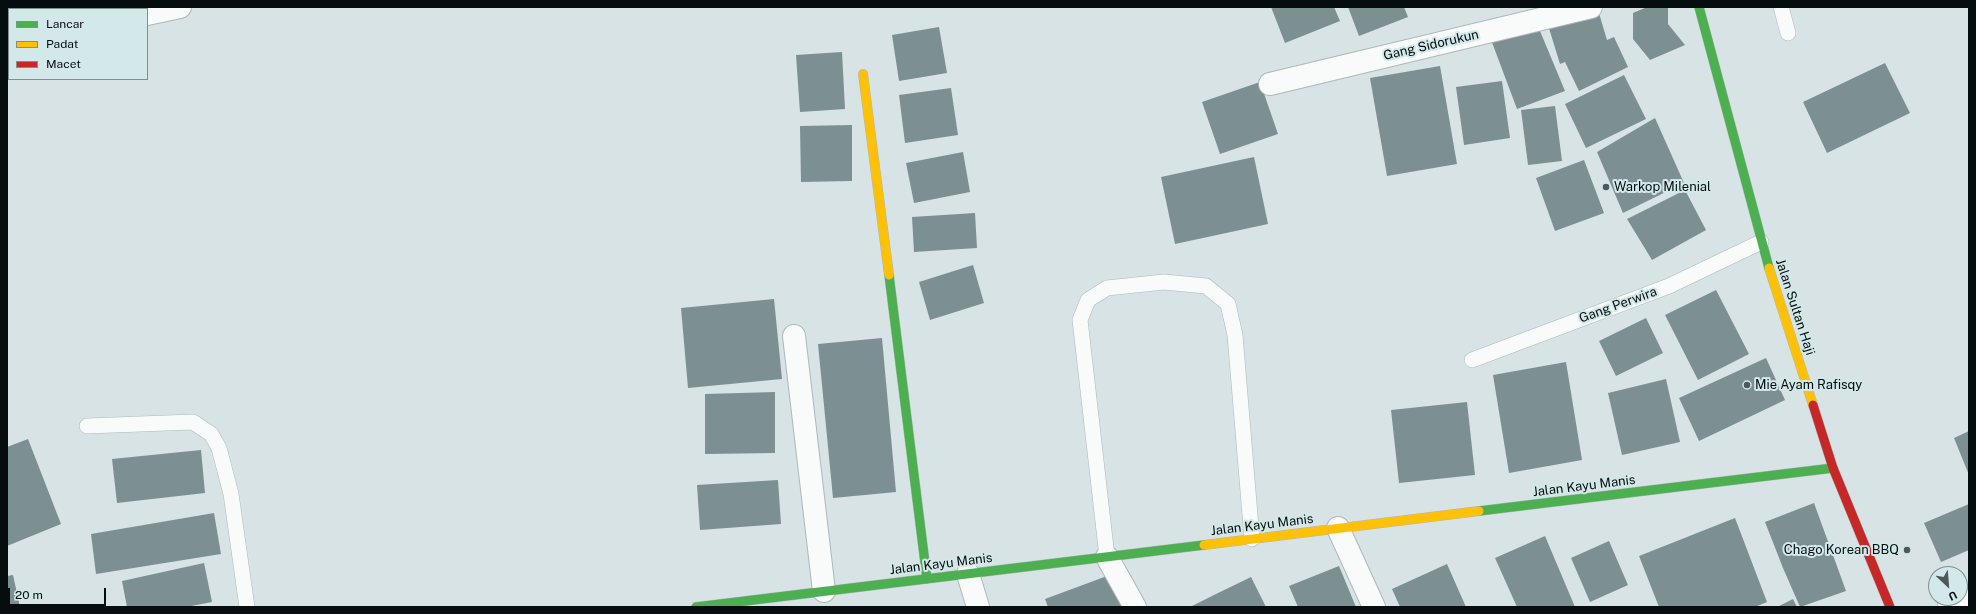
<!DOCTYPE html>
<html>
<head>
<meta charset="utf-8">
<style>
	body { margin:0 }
	#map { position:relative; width:1976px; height:614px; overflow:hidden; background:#d7e3e4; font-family:"Public Sans",sans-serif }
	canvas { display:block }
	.frame { position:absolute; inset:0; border:8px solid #060d0e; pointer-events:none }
	.legend { position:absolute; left:8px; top:8px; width:140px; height:72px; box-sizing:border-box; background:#d2e8e9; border:1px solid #809091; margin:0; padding:5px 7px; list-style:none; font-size:12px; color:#060d0e }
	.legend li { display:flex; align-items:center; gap:8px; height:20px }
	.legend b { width:20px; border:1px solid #809091 }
	.north { position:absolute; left:1928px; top:566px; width:40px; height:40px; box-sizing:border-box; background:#d2e8e9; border:1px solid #809091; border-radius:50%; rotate:154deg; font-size:11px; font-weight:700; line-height:16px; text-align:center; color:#060d0e }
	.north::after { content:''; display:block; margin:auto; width:14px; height:18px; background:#4f5859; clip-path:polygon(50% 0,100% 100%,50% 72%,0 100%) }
	.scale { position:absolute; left:8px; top:588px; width:98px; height:18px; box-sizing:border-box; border:2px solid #060d0e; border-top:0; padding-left:5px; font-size:12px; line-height:14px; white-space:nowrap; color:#060d0e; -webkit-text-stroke:3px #d2e8e9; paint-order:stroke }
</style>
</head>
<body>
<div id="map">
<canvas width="1976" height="614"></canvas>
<div class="frame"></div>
<ul class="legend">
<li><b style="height:5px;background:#4caf50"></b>Lancar</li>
<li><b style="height:5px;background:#ffc107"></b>Padat</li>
<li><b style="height:5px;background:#c62828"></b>Macet</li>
</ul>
<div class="north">U</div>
<div class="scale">20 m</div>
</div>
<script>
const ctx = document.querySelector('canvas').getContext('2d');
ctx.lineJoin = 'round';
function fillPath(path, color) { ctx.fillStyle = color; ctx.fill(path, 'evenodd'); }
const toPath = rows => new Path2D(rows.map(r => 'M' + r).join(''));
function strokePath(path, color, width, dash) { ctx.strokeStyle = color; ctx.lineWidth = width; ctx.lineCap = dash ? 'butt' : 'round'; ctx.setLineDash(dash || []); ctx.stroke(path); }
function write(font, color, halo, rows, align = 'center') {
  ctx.font = font + ' "Public Sans",sans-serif'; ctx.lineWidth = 4; ctx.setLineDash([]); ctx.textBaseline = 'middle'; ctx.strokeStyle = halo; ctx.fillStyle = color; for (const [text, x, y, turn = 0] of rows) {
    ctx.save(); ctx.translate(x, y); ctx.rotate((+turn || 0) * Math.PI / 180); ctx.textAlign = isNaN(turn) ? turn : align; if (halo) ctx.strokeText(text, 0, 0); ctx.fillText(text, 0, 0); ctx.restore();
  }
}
const building = toPath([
	[1271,7,1334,7,1340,21,1285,43],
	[1348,7,1404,7,1408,17,1359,36],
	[1647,7,1668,7,1668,24,1685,45,1650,60,1633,39,1633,13],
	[1598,10,1607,40,1614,37,1628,67,1579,91,1565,62,1560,64,1548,25],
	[939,27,947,73,899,81,892,35],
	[1540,31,1565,91,1517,109,1490,37],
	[842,52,845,109,800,112,796,55],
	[1885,63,1910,113,1827,153,1803,102],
	[1440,66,1457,164,1387,176,1370,78],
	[1624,75,1646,119,1586,148,1565,104],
	[1502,81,1510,138,1464,145,1456,87],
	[1260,82,1278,134,1220,154,1202,102],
	[951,88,958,135,905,143,899,95],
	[1555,106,1562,161,1528,165,1521,110],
	[1655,118,1684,183,1623,213,1597,152],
	[852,125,852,181,801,182,800,126],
	[963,152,970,192,914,203,906,163],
	[1254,157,1268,224,1175,244,1161,177],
	[1584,160,1604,213,1555,231,1536,178],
	[1685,190,1706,230,1652,260,1627,219],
	[975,213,977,248,914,252,912,217],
	[973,265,984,303,930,320,919,282],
	[1716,290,1749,354,1698,380,1665,315],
	[774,299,782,379,688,388,681,308],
	[1646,318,1663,353,1616,376,1599,341],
	[882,338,896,492,833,498,818,344],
	[1766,358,1785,400,1699,441,1679,398],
	[1566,362,1582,460,1509,473,1493,375],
	[1666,379,1680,442,1622,455,1608,393],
	[775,392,775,453,705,454,705,394],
	[1467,402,1475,475,1399,483,1391,410],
	[1969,431,1969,475,1954,438],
	[28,439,61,524,7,546,7,447],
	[201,450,205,493,117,503,112,459],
	[778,480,781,524,700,530,697,485],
	[1814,503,1846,591,1800,607,1783,568,1765,522],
	[1969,504,1969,550,1941,562,1924,523],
	[214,513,221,554,96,574,91,534],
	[1735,518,1767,602,1755,607,1659,607,1639,556],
	[1545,536,1575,607,1517,607,1495,558],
	[1609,541,1628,585,1590,602,1571,558],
	[204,563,212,602,186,607,127,607,122,581],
	[1447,564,1466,607,1400,607,1392,589],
	[1339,566,1356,607,1298,607,1289,586],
	[13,575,20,607,7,607,7,576],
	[1107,576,1123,607,1048,607,1045,599],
	[1251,577,1266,607,1190,607,1216,594],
	[1793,599,1797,607,1777,607]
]);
const lane = toPath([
	[1781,7,1788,33],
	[1472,360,1669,286,1761,242],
	[87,426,193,422,211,434,219,448,231,494,247,607],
	[1107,557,1080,320,1088,300,1107,288,1164,282,1206,286,1228,304,1235,335,1252,539]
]);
const street = toPath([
	[121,7,122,9],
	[147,14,180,7],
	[7,56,9,56],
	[1270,84,1591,7],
	[794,336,824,591],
	[1338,528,1374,607],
	[1107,557,1135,607],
	[968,574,978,607],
	[1949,607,1969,600]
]);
const fast = toPath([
	[1699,7,1769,268],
	[889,275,927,579],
	[1479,511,1833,468],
	[696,607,1204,545]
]);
const slow = toPath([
	[863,74,889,275],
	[1769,268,1813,405],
	[1204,545,1479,511]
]);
const jam = toPath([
	[1813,405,1833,468,1890,607]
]);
const markers = [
	[1606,187,4,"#4f5859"],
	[1747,385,4,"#4f5859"],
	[1907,550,4,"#4f5859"]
];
const streetNames = [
	["Gang Sidorukun",1431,45,-13],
	["Gang Perwira",1618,305,-20],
	["Jalan Sultan Haji",1795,307,72],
	["Jalan Kayu Manis",1584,486,-7],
	["Jalan Kayu Manis",1262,525,-7],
	["Jalan Kayu Manis",941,564,-7]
];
const poiNames = [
	["Warkop Milenial",1614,187],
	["Mie Ayam Rafisqy",1755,385],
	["Chago Korean BBQ",1899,550,"right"]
];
fillPath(building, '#7c9092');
strokePath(lane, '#aeb8b9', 16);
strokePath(street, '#aeb8b9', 24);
strokePath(fast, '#aeb8b9', 10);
strokePath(slow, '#aeb8b9', 10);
strokePath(jam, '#aeb8b9', 10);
strokePath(lane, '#f9fbfb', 15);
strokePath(street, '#f9fbfb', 22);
strokePath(fast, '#4caf50', 9);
strokePath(slow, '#ffc107', 9);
strokePath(jam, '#c62828', 9);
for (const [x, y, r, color] of markers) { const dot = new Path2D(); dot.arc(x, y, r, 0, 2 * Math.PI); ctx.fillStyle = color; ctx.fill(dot); strokePath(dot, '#d2e8e9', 1.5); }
write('13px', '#060d0e', '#d2e8e9', streetNames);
write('13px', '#060d0e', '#d2e8e9', poiNames, 'left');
</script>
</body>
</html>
